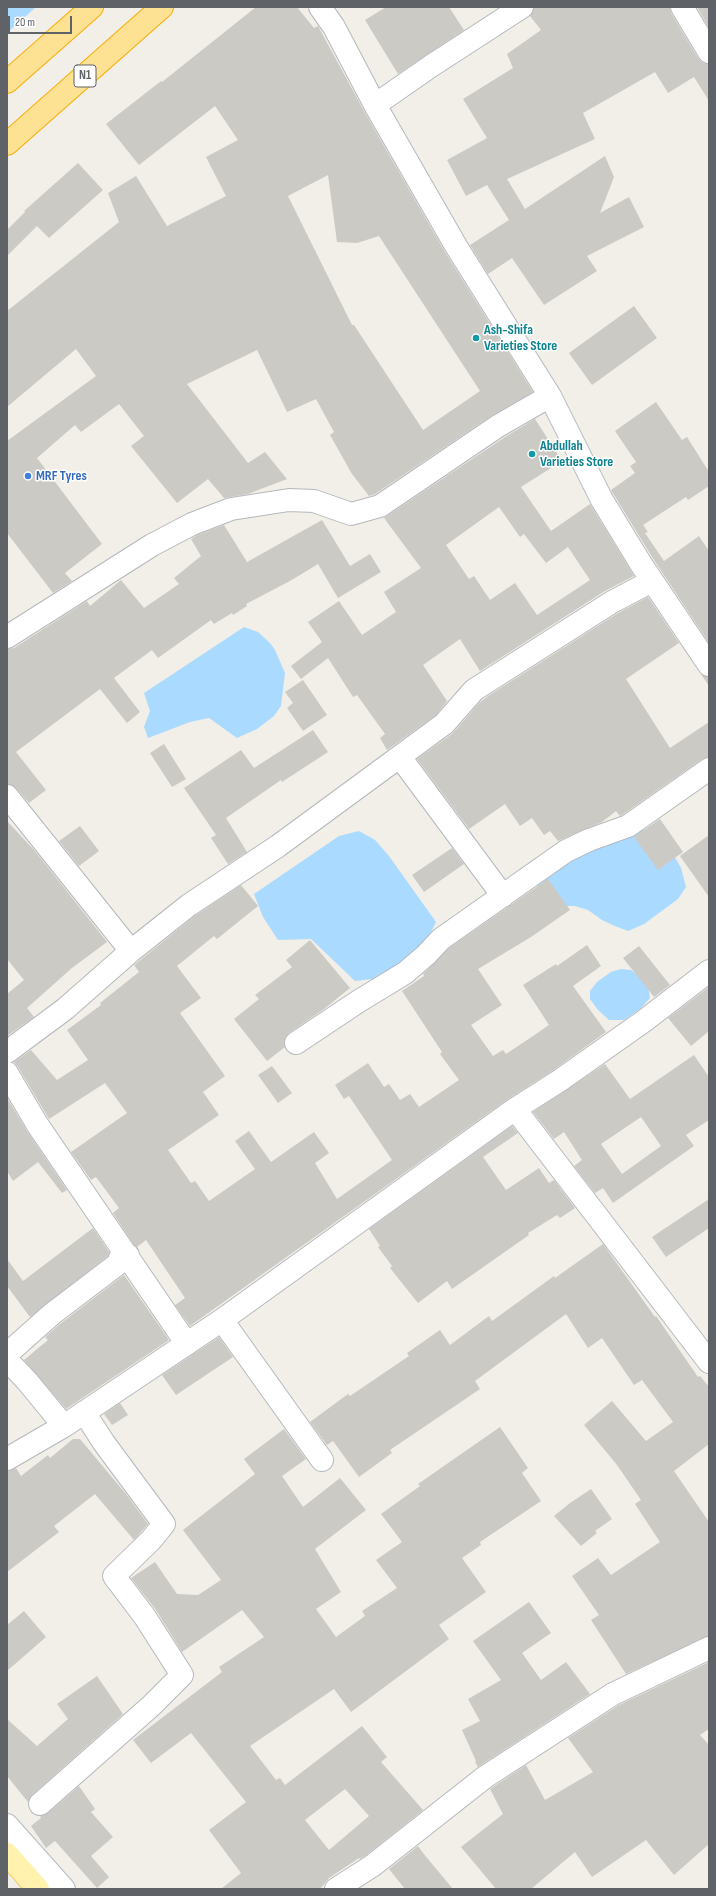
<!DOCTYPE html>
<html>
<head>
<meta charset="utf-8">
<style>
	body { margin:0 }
	#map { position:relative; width:716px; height:1896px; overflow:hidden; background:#f1efe8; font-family:"Sofia Sans Condensed",sans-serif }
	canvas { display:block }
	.frame { position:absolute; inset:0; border:8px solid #5f6368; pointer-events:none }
	.scale { position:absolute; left:8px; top:16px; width:64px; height:18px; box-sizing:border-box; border:2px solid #5f6368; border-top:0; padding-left:5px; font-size:12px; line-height:14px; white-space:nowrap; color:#5f6368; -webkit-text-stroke:3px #fff; paint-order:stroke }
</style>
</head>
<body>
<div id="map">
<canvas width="716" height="1896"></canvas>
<div class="frame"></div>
<div class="scale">20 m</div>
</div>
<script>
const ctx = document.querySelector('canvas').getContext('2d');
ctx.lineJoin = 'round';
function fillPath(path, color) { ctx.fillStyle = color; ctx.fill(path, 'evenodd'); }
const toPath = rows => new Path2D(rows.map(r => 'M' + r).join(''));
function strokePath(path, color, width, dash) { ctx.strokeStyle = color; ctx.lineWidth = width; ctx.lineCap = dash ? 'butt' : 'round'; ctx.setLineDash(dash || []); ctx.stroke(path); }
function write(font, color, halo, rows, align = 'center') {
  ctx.font = font + ' "Sofia Sans Condensed",sans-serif'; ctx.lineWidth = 3; ctx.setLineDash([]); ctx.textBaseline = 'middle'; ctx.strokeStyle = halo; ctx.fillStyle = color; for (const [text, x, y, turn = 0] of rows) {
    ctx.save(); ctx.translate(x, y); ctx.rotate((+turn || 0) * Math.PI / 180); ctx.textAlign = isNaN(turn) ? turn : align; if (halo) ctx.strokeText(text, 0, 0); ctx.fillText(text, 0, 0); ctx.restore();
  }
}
const water = toPath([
	[7,7,36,7,7,33],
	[244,627,258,632,270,643,275,650,285,673,281,706,274,716,257,729,237,738,209,718,190,722,148,738,144,727,150,711,144,693],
	[636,830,649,830,672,852,681,868,686,887,678,899,644,924,628,931,615,926,602,920,588,910,575,906,561,906,548,901,536,883,562,863],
	[359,831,375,840,389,856,436,922,426,942,381,978,355,981,311,939,278,940,263,917,254,894,339,836],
	[621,969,631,970,641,977,648,986,650,998,640,1009,624,1020,609,1020,598,1010,590,999,590,991,597,982,611,972]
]);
const building = toPath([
	[256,7,297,7,314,28,318,26,364,111,445,252,533,392,491,416,375,494,369,496,352,474,330,435,334,432,316,399,287,412,257,350,187,384,248,463,265,452,287,479,248,494,224,498,208,479,177,503,131,446,144,436,119,404,81,432,75,425,37,458,102,544,65,573,72,581,53,593,7,533,7,441,96,376,76,349,7,407,7,311,119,222,108,193,136,176,167,226,226,196,206,157,238,140,215,106,139,165,106,124,161,81,162,82],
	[328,175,337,242,357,243,379,236,480,391,423,430,354,325,352,325,288,196],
	[386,7,449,7,464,30,398,74,365,20],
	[534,7,670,7,671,13,698,58,703,63,709,64,709,101,694,77,668,93,655,72,583,113,595,139,507,179,525,209,605,156,614,177,600,213,629,197,644,227,587,256,597,271,544,305,512,258,488,274,470,245,509,220,487,185,466,196,447,160,487,138,463,99,513,68,507,54,541,30,530,16],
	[697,7,709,7,709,28],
	[78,163,103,190,49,238,37,226,7,256,7,230,25,212,24,211],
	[634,306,657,338,592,385,569,353],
	[656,402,682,440,687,437,709,472,709,486,688,500,686,497,643,525,648,532,645,533,664,561,699,536,709,551,709,643,652,557,611,490,635,473,630,466,636,462,615,431],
	[535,419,562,461,521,487,551,531,590,504,634,576,605,591,480,671,460,639,423,665,447,701,436,715,387,750,380,738,385,734,357,695,353,697,328,658,301,679,291,666,322,642,308,622,339,601,362,635,396,612,384,592,421,568,384,518,505,437],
	[499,507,520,537,524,534,546,563,568,547,590,580,537,615,515,583,490,600,474,576,469,579,446,545],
	[322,520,350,566,370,554,381,572,338,598,318,564,290,581,246,604,247,606,233,615,232,613,214,624,211,620,158,658,152,650,114,678,140,712,127,723,100,689,16,752,46,790,29,803,16,788,7,784,7,649,14,648,87,601,90,606,121,580,144,608,179,584,174,578,201,556,191,539,197,535,224,525,247,562],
	[648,597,679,643,626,679,670,748,709,722,709,757,702,759,622,815,620,816,616,811,602,822,558,841,550,831,544,835,532,818,520,826,505,804,469,829,417,759,452,734,479,703,488,696,618,613],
	[701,674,709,677,709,686],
	[303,680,327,715,303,731,287,708,293,703,285,692],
	[313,730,328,752,282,782,281,780,226,818,247,852,228,864,211,838,216,835,184,788,241,750,254,768],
	[164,744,186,779,172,787,150,753],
	[660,819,683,852,658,870,634,837],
	[7,821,35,851,107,942,72,968,27,1008,34,1017,7,1036,7,994,24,980,7,959],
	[80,826,99,851,79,866,59,841],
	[709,835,709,897,680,856],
	[452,848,464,864,424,892,412,875],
	[548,879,570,910,531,937,478,969,502,1005,471,1025,493,1056,503,1050,506,1054,533,1036,549,1025,523,985,556,964,557,966,587,945,601,966,573,986,606,1032,552,1071,508,1099,190,1326,175,1305,185,1298,146,1240,137,1247,134,1245,113,1213,119,1208,96,1177,91,1180,71,1152,127,1113,105,1083,49,1119,18,1067,14,1062,31,1050,57,1080,88,1060,67,1030,101,1005,100,1003,139,972,134,965,138,962,196,915,241,885,258,906,217,939,214,936,177,966,201,998,180,1013,225,1076,203,1092,219,1115,168,1150,191,1183,195,1181,209,1201,255,1169,235,1141,249,1131,271,1162,314,1132,329,1153,315,1163,337,1199,392,1160,349,1096,344,1099,335,1085,368,1063,384,1087,389,1084,400,1100,410,1094,419,1107,459,1080,440,1054,442,1052,402,991,424,976,423,974,449,948],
	[310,940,350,988,324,1009,289,1033,285,1038,285,1047,267,1061,234,1019,259,999,255,995,292,967,286,960],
	[639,946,670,985,654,997,623,958],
	[709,987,709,1031,691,1046,668,1018],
	[694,1055,709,1077,709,1120,686,1135,694,1146,613,1203,603,1188,595,1193,574,1166,582,1160,564,1132,554,1139,533,1112,605,1064,630,1099],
	[641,1117,661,1146,622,1174,601,1144],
	[272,1066,292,1093,278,1103,258,1075],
	[7,1098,27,1131,67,1190,62,1193,38,1162,13,1181,7,1171],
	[512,1126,518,1133,483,1157,506,1190,539,1168,549,1183,554,1180,575,1208,560,1218,557,1215,528,1233,529,1235,452,1289,447,1281,418,1303,390,1268,392,1266,378,1247,380,1246,369,1229],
	[709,1199,709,1228,666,1257,652,1237],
	[93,1228,109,1252,108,1256,30,1317,7,1286,7,1259,23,1281],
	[603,1244,655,1317,656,1316,698,1377,700,1376,709,1387,709,1444,674,1471,709,1522,709,1636,626,1674,591,1620,599,1615,572,1576,598,1558,611,1575,660,1542,635,1504,641,1500,617,1465,584,1425,612,1401,646,1441,673,1422,642,1380,634,1385,602,1338,588,1348,566,1314,475,1381,480,1389,390,1450,392,1453,359,1477,333,1441,327,1445,310,1422,348,1394,350,1396,409,1356,407,1353,440,1330,450,1345,489,1316,492,1321,554,1276,555,1278],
	[124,1275,169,1340,66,1409,24,1360,48,1340,45,1337,60,1324],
	[219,1337,233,1357,176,1395,162,1375],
	[120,1403,128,1415,112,1425,104,1414],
	[500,1427,528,1468,522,1473,541,1501,480,1542,481,1545,462,1558,486,1592,439,1625,449,1639,351,1712,334,1689,250,1746,276,1780,280,1778,285,1785,362,1726,387,1757,381,1762,423,1810,365,1856,360,1859,359,1858,329,1878,320,1889,221,1889,241,1873,209,1830,246,1802,191,1733,151,1763,133,1740,222,1672,219,1667,264,1637,242,1610,182,1652,156,1610,131,1578,155,1562,177,1594,198,1595,221,1580,183,1530,255,1474,244,1459,284,1429,306,1459,282,1476,303,1507,340,1478,366,1510,315,1549,341,1592,316,1609,336,1637,365,1616,362,1611,397,1588,376,1560,402,1542,381,1514,420,1486,418,1484],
	[345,1789,369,1816,329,1850,305,1820],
	[73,1439,80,1439,126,1494,148,1524,134,1540,95,1494,54,1526,59,1532,7,1572,7,1471,16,1468,21,1476,48,1455,50,1458],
	[591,1489,612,1519,595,1531,597,1533,581,1546,554,1516,570,1503],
	[529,1602,551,1633,522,1653,541,1680,566,1662,590,1694,478,1767,475,1762,476,1761,462,1730,480,1721,468,1699,501,1680,473,1641],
	[24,1611,46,1637,7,1671,7,1625],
	[709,1662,709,1729,700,1735,709,1745,709,1844,674,1875,646,1840,592,1877,575,1852,531,1889,496,1889,461,1847,503,1814,490,1789,526,1765,545,1800,593,1772,568,1738,619,1705],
	[97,1676,123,1714,32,1795,28,1802,7,1776,7,1719,37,1746,68,1719,57,1704],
	[79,1786,95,1809,91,1812,113,1837,91,1856,109,1877,97,1888,55,1841,46,1848,31,1826,41,1818,40,1816,48,1813],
	[418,1846,423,1853,453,1889,405,1889,389,1869]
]);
const street = toPath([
	[320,7,334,27,375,105,456,246,550,396,602,500,641,564,709,665],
	[682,7,709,52],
	[375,105,431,66,522,7],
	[7,637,152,545,192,524,231,509,289,500,314,501,351,514,380,506,498,426,550,396],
	[400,757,503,896],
	[7,796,131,951],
	[296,1043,359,1001,405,973,426,955,441,939,566,851,589,840,628,826,709,769],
	[7,1052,65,1009,131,951,189,905,278,846,444,724,474,690,612,602,652,581],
	[7,1073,37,1124,187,1344],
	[515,1109,709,1362],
	[222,1320,322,1460],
	[7,1354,52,1314,119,1263,120,1258,128,1255],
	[7,1360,27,1381,64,1426],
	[7,1459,64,1426,222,1320,515,1109,559,1081,644,1021,709,971],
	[40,1804,151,1706,182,1675,145,1617,114,1576,151,1540,164,1524,104,1443,84,1412],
	[336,1889,372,1866,485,1777,613,1694,709,1648]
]);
const secondary = toPath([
	[7,1825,64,1889]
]);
const primary = toPath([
	[7,1854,38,1889]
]);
const highway = toPath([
	[7,82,92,7],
	[7,144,162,7]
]);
const markers = [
	[476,338,4,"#0f9aa8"],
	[532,454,4,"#0f9aa8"],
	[28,476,4,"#3f7fe0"]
];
const shields = [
	[85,76,22]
];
const shieldNames = [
	["N1",85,76]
];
const cultureNames = [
	["Ash-Shifa",484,330],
	["Varieties Store",484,346],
	["Abdullah",540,446],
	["Varieties Store",540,462]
];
const shopNames = [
	["MRF Tyres",36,476]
];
fillPath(water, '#aadaff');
fillPath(building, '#cccac5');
strokePath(street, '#b5b8bc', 24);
strokePath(secondary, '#b6babf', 24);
strokePath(primary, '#f2c960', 24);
strokePath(highway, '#f9ab00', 24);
strokePath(street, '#fff', 22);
strokePath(secondary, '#fff', 22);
strokePath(primary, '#fff2af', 22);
strokePath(highway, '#fde293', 22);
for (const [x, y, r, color] of markers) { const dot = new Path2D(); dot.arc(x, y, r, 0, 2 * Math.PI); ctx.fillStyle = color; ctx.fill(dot); strokePath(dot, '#fff', 1.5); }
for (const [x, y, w] of shields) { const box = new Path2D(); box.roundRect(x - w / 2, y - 11, w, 22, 3); ctx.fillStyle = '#fff'; ctx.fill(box); strokePath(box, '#5f6368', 1); }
write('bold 13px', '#5f6368', null, shieldNames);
write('bold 14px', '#0d838f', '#fff', cultureNames, 'left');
write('bold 14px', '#366cbe', '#fff', shopNames, 'left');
</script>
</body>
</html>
